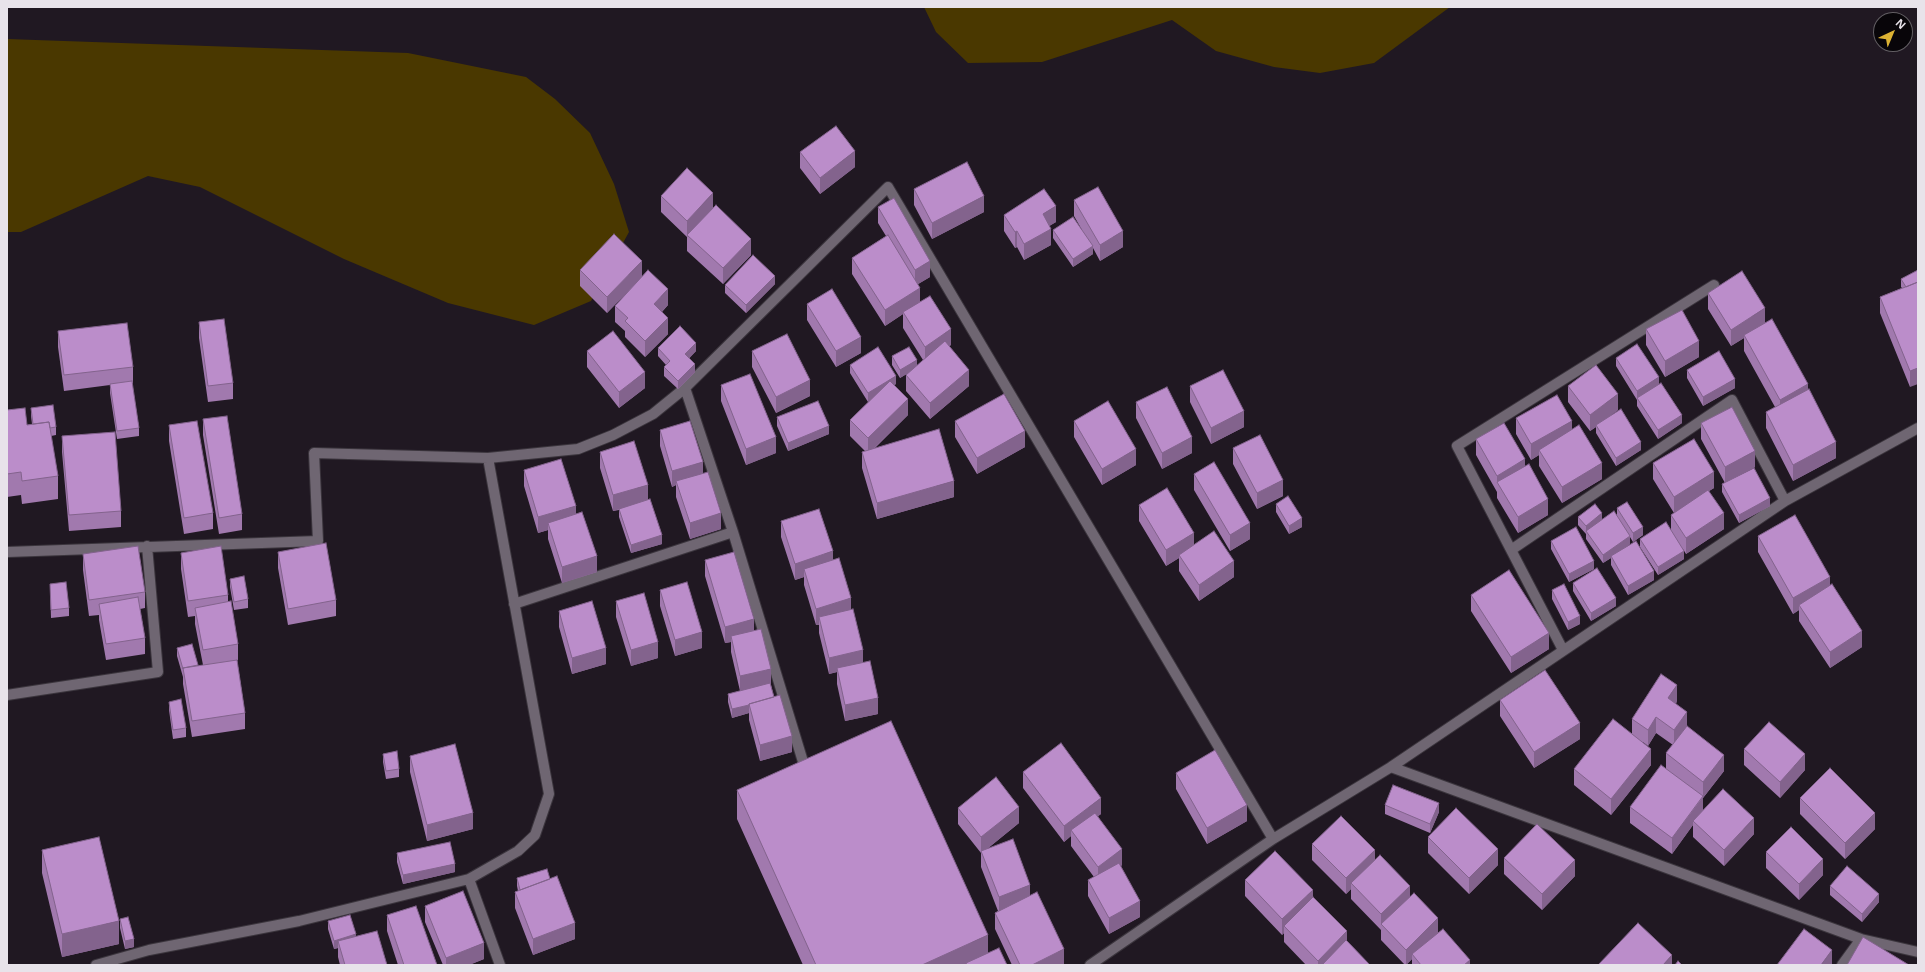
<!DOCTYPE html>
<html>
<head>
<meta charset="utf-8">
<style>
	body { margin:0 }
	#map { position:relative; width:1925px; height:972px; overflow:hidden; background:#201822; font-family:"Open Sans",sans-serif }
	canvas { display:block }
	.frame { position:absolute; inset:0; border:8px solid #e8e3ea; pointer-events:none }
	.north { position:absolute; left:1873px; top:12px; width:40px; height:40px; box-sizing:border-box; background:#080509; border:1px solid #625e63; border-radius:50%; rotate:44deg; font-size:11px; font-weight:700; line-height:16px; text-align:center; color:#e8e3ea }
	.north::after { content:''; display:block; margin:auto; width:14px; height:18px; background:#dcb233; clip-path:polygon(50% 0,100% 100%,50% 72%,0 100%) }
</style>
</head>
<body>
<div id="map">
<canvas width="1925" height="972"></canvas>
<div class="frame"></div>
<div class="north">N</div>
</div>
<script>
const ctx = document.querySelector('canvas').getContext('2d');
ctx.lineJoin = 'round';
function fillPath(path, color) { ctx.fillStyle = color; ctx.fill(path, 'evenodd'); }
const toPath = rows => new Path2D(rows.map(r => 'M' + r).join(''));
function strokePath(path, color, width, dash) { ctx.strokeStyle = color; ctx.lineWidth = width; ctx.lineCap = dash ? 'butt' : 'round'; ctx.setLineDash(dash || []); ctx.stroke(path); }
const green = toPath([
	[924,7,1450,7,1374,63,1320,73,1274,67,1216,51,1172,20,1042,62,968,63,936,32],
	[7,39,408,53,526,77,555,99,590,133,614,184,629,232,591,301,534,325,448,303,344,259,200,187,148,176,21,232,7,232]
]);
const minor = toPath([
	[685,388,733,532,804,765],
	[1511,550,1732,400,1785,501],
	[7,552,318,541,314,453,488,458,578,449,613,435,653,414,685,388,888,187,1273,839],
	[514,604,733,532],
	[1563,650,1457,446,1714,285],
	[7,695,158,672,147,546],
	[1391,767,1861,939,1918,952],
	[469,879,500,965],
	[96,965,149,950,299,921,469,879,518,851,535,835,549,794,488,458],
	[1090,965,1273,839,1391,767,1785,501,1918,428],
	[1842,965,1861,939]
]);
const wall = toPath([
	[800,152,855,167,820,194,800,168],
	[914,189,984,212,932,239,914,205],
	[661,196,713,208,751,255,723,284,687,251,687,236,687,237,661,212],
	[1074,200,1123,247,1100,261,1093,248,1093,254,1073,267,1053,238,1053,230,1082,230,1074,216],
	[878,207,930,277,918,284,920,302,951,345,949,346,969,386,930,419,906,391,906,375,908,373,900,378,892,365,892,356,917,366,923,360,903,328,903,314,885,326,852,274,852,258,886,236,878,223],
	[1004,215,1056,222,1049,226,1051,245,1024,260,1017,247,1015,248,1004,231],
	[580,270,642,276,668,305,662,312,668,334,645,357,625,337,625,331,615,322,615,306,629,290,607,313,580,286],
	[1918,270,1910,387,1880,313,1880,297,1902,288,1901,287,1901,279],
	[775,284,746,313,725,293,725,285],
	[1708,293,1765,323,1808,390,1836,458,1793,481,1766,428,1766,412,1775,407,1744,351,1744,338,1731,346,1708,309],
	[807,304,861,353,836,367,807,320],
	[199,322,233,383,233,399,208,402,199,338],
	[1646,329,1699,357,1665,377,1646,345],
	[58,331,133,367,133,383,132,383,139,428,139,436,117,439,110,393,110,385,64,391,58,347],
	[658,348,696,351,689,358,695,372,678,389,664,376,664,367,666,365,658,356],
	[587,351,645,388,619,408,587,367],
	[752,351,810,396,776,413,752,367],
	[1616,358,1659,384,1682,423,1658,439,1637,406,1637,399,1637,400,1616,366],
	[850,365,896,384,894,385,908,415,875,448,954,497,877,519,862,468,862,452,865,451,850,436,850,420,871,400,868,402,850,373],
	[1687,370,1735,388,1703,406,1687,378],
	[721,385,776,453,746,465,721,401],
	[1190,386,1244,427,1211,444,1190,402],
	[1568,386,1618,410,1611,415,1641,450,1616,466,1596,433,1596,427,1590,431,1568,402],
	[1136,402,1192,453,1162,469,1136,418],
	[31,408,56,427,56,435,51,436,58,476,58,499,22,504,21,495,7,497,7,410,27,425,32,424,31,416],
	[777,417,829,434,788,451,777,426],
	[1516,418,1572,429,1602,479,1562,503,1539,466,1539,455,1531,460,1516,434],
	[203,419,242,514,242,530,219,534,203,435],
	[955,421,1025,447,977,474,955,437],
	[1074,421,1136,465,1102,485,1074,437],
	[1701,423,1755,467,1725,483,1701,439],
	[169,425,213,513,213,529,184,534,169,441],
	[660,430,703,473,721,529,690,539,676,497,676,485,672,487,660,446],
	[62,436,121,511,121,527,69,531,62,452],
	[1476,439,1525,466,1548,515,1518,533,1497,498,1497,491,1497,492,1476,455],
	[1233,448,1283,496,1257,509,1233,464],
	[600,452,648,500,662,544,631,553,619,517,619,510,613,511,600,468],
	[1653,463,1714,488,1709,491,1724,529,1686,554,1683,549,1684,559,1658,575,1640,547,1640,539,1671,530,1671,515,1674,513,1653,479],
	[524,470,576,514,597,572,562,583,548,539,548,530,538,533,524,486],
	[1194,474,1250,539,1230,551,1194,490],
	[1722,484,1770,506,1739,523,1722,492],
	[1276,504,1302,527,1289,534,1276,512],
	[1139,505,1194,545,1234,577,1199,601,1179,571,1179,558,1166,566,1139,521],
	[1617,508,1643,535,1633,542,1630,537,1630,544,1622,550,1654,580,1628,595,1611,565,1611,558,1603,563,1586,539,1586,534,1578,525,1578,517,1602,519,1617,516],
	[781,521,833,560,851,609,863,662,878,714,845,721,837,684,837,672,829,674,819,633,819,625,816,625,804,585,804,577,795,580,781,537],
	[1758,536,1830,585,1862,647,1830,668,1799,621,1799,610,1793,614,1758,552],
	[1551,541,1594,569,1569,582,1551,549],
	[278,552,336,600,336,616,288,625,278,568],
	[181,553,228,595,228,601,238,644,238,660,237,660,245,713,245,729,192,737,183,684,183,677,177,656,177,648,198,666,203,665,195,624,195,616,188,617,181,569],
	[83,554,145,592,145,608,140,609,145,638,145,654,106,660,99,620,99,615,89,616,83,570],
	[705,560,754,630,771,685,774,697,792,752,760,761,749,720,749,713,732,718,728,702,728,694,740,691,731,652,731,642,725,643,705,576],
	[230,579,248,599,248,608,234,610,230,587],
	[1573,583,1616,606,1591,621,1573,591],
	[50,584,69,608,69,616,51,618],
	[660,590,702,648,675,656,660,606],
	[1552,590,1580,624,1568,630,1552,599],
	[1471,595,1549,649,1511,673,1471,611],
	[616,601,658,658,631,666,616,617],
	[559,611,606,664,572,674,559,627],
	[1500,700,1580,739,1534,768,1500,716],
	[1677,701,1676,704,1687,726,1724,771,1703,798,1703,810,1754,834,1724,866,1693,837,1693,825,1672,854,1630,823,1630,807,1666,769,1666,753,1673,745,1656,733,1648,746,1643,742,1651,765,1611,815,1574,785,1574,769,1632,733,1632,719],
	[169,702,186,728,186,737,173,739,169,710],
	[1744,749,1805,770,1780,798,1744,765],
	[383,754,399,769,399,777,386,779,383,762],
	[410,756,473,829,427,841,410,772],
	[1023,772,1101,814,1098,816,1122,865,1121,866,1140,917,1109,934,1088,896,1088,880,1094,877,1071,846,1071,836,1064,842,1023,788],
	[1176,773,1247,821,1207,844,1176,789],
	[737,790,988,953,1007,965,803,965,737,819],
	[1800,798,1875,829,1845,859,1800,814],
	[1385,805,1439,812,1430,833,1385,814],
	[958,808,1019,823,987,849,1030,896,1064,965,1012,965,995,929,995,913,998,911,981,867,981,853,958,824],
	[1428,837,1498,865,1469,894,1428,853],
	[1312,844,1375,859,1410,896,1438,932,1470,965,1412,965,1412,959,1406,965,1405,965,1381,940,1381,930,1351,899,1351,889,1346,894,1312,860],
	[42,850,119,944,62,957,42,873],
	[1766,852,1823,875,1799,900,1766,868],
	[397,853,455,872,403,884,397,862],
	[1504,858,1575,876,1542,910,1504,874],
	[517,878,550,879,575,939,533,955,515,908,515,892,518,891,517,886],
	[1245,880,1313,897,1347,941,1370,965,1306,965,1284,942,1284,933,1282,935,1245,896],
	[1830,886,1879,902,1862,922,1830,895],
	[425,906,484,959,469,965,443,965,425,922],
	[387,915,437,965,398,965,387,931],
	[120,919,134,947,125,949,120,928],
	[328,921,356,936,387,965,340,965,338,957,338,948,334,949,328,929]
]);
const shadedWall = toPath([
	[855,151,855,167,820,194,820,178],
	[713,193,713,209,687,237,687,221],
	[984,196,984,212,932,239,932,223],
	[1056,206,1056,222,1043,230,1043,214],
	[1051,229,1051,245,1024,260,1024,244],
	[1017,231,1017,247,1015,248,1015,232],
	[1123,231,1123,247,1100,261,1100,245],
	[751,239,751,255,723,284,723,268],
	[1093,246,1093,254,1073,267,1073,259],
	[642,261,642,277,607,313,607,297],
	[930,261,930,277,915,286,915,270],
	[775,276,775,284,746,313,746,305],
	[920,288,920,304,903,312,903,314,885,326,885,310],
	[668,289,668,305,654,320,654,304],
	[1765,308,1765,324,1744,335,1744,338,1731,346,1731,330],
	[668,318,668,334,645,357,645,341],
	[951,329,951,345,925,363,925,347],
	[861,337,861,353,836,367,836,351],
	[1699,341,1699,357,1665,377,1665,361],
	[696,343,696,351,685,363,685,354],
	[917,360,917,368,900,378,900,370],
	[695,364,695,372,678,389,678,381],
	[1918,368,1918,384,1910,387,1910,371],
	[969,370,969,386,930,419,930,403],
	[645,372,645,388,619,408,619,392],
	[896,376,896,384,868,402,868,393],
	[1659,377,1659,385,1637,398,1637,400,1637,391],
	[1735,379,1735,388,1703,406,1703,397],
	[810,380,810,396,776,413,776,397],
	[1808,384,1808,400,1780,416,1780,400],
	[1618,394,1618,410,1597,426,1596,425,1596,427,1590,431,1590,415],
	[908,399,908,415,868,454,868,438],
	[1244,411,1244,427,1211,444,1211,428],
	[1682,415,1682,423,1658,439,1658,430],
	[1572,421,1572,437,1539,450,1539,455,1531,460,1531,444],
	[829,426,829,434,788,451,788,443],
	[1025,431,1025,447,977,474,977,458],
	[776,437,776,453,746,465,746,449],
	[1192,437,1192,453,1162,469,1162,453],
	[1641,442,1641,450,1616,466,1616,458],
	[1836,442,1836,458,1793,481,1793,465],
	[1136,449,1136,465,1102,485,1102,469],
	[1755,451,1755,467,1725,483,1725,467],
	[1525,459,1525,475,1497,482,1497,492,1497,476],
	[703,462,703,478,676,481,676,485,672,487,672,471],
	[1602,463,1602,479,1562,503,1562,487],
	[1714,472,1714,488,1674,513,1674,497],
	[1283,480,1283,496,1257,509,1257,493],
	[954,481,954,497,877,519,877,503],
	[648,485,648,501,613,511,613,495],
	[1770,498,1770,506,1739,523,1739,515],
	[1548,499,1548,515,1518,533,1518,517],
	[576,506,576,522,548,523,548,530,538,533,538,517],
	[721,513,721,529,690,539,690,523],
	[1602,513,1602,522,1586,531,1586,534,1586,526],
	[1724,513,1724,529,1686,554,1686,538],
	[1302,518,1302,527,1289,534,1289,526],
	[1250,523,1250,539,1230,551,1230,535],
	[1643,527,1643,535,1633,542,1633,533],
	[1194,533,1194,549,1179,555,1179,558,1166,566,1166,550],
	[662,535,662,544,631,553,631,545],
	[1630,536,1630,544,1611,557,1611,556,1611,558,1603,563,1603,555],
	[833,551,833,567,804,569,804,577,795,580,795,564],
	[1684,551,1684,559,1658,575,1658,567],
	[597,556,597,572,562,583,562,567],
	[1234,561,1234,577,1199,601,1199,585],
	[1594,561,1594,569,1569,582,1569,574],
	[1654,571,1654,580,1628,595,1628,586],
	[1830,577,1830,593,1799,605,1799,610,1793,614,1793,598],
	[851,598,851,614,819,617,819,625,816,625,816,609],
	[1616,598,1616,606,1591,621,1591,613],
	[1580,616,1580,624,1568,630,1568,622],
	[754,619,754,635,731,636,731,642,725,643,725,627],
	[1862,631,1862,647,1830,668,1830,652],
	[702,632,702,648,675,656,675,640],
	[1549,633,1549,649,1511,673,1511,657],
	[658,642,658,658,631,666,631,650],
	[606,648,606,664,572,674,572,658],
	[863,650,863,666,837,668,837,672,829,674,829,658],
	[771,669,771,685,740,692,740,676],
	[1677,685,1677,701,1668,714,1668,698],
	[878,698,878,714,845,721,845,705],
	[749,705,749,713,732,718,732,709],
	[1687,712,1687,728,1674,746,1674,730],
	[1656,717,1656,733,1648,746,1648,730],
	[1580,723,1580,739,1534,768,1534,752],
	[792,736,792,752,760,761,760,745],
	[1651,749,1651,765,1611,815,1611,799],
	[1805,754,1805,770,1780,798,1780,782],
	[1724,755,1724,771,1703,798,1703,812,1693,821,1693,825,1672,854,1672,838,1703,797,1703,782],
	[1101,798,1101,814,1074,834,1071,830,1071,836,1064,842,1064,826],
	[1439,803,1439,812,1430,833,1430,824],
	[1247,805,1247,821,1207,844,1207,828],
	[1019,807,1019,823,982,853,981,851,981,853,981,837],
	[473,813,473,829,427,841,427,825],
	[1875,813,1875,829,1845,859,1845,843],
	[1754,818,1754,834,1724,866,1724,850],
	[1122,849,1122,865,1098,883,1098,867],
	[1498,849,1498,865,1469,894,1469,878],
	[1375,850,1375,866,1351,883,1351,889,1346,894,1346,878],
	[1823,859,1823,875,1799,900,1799,884],
	[1575,860,1575,876,1542,910,1542,894],
	[455,864,455,872,403,884,403,875],
	[1030,885,1030,901,999,913,999,897],
	[1410,886,1410,902,1381,924,1381,914],
	[1313,890,1313,906,1284,926,1284,933,1282,935,1282,919],
	[1879,894,1879,902,1862,922,1862,914],
	[1140,901,1140,917,1109,934,1109,918],
	[1438,918,1438,934,1412,954,1412,959,1406,965,1406,950],
	[119,921,119,944,62,957,62,934],
	[575,923,575,939,533,955,533,939],
	[1347,931,1347,947,1329,965,1318,965,1318,961],
	[356,934,356,942,338,941,338,948,334,949,334,941],
	[988,935,988,965,966,963,966,965,922,965],
	[134,939,134,947,125,949,125,941],
	[484,943,484,959,469,965,446,965,446,958],
	[1064,949,1064,965,1032,965],
	[1832,950,1832,965,1821,965],
	[1672,955,1672,965,1663,965],
	[1470,960,1470,965,1464,965]
]);
const building = toPath([
	[836,126,855,151,820,178,800,152,836,126],
	[967,162,984,196,932,223,914,189,967,162],
	[687,168,713,193,687,221,661,196,687,168],
	[1098,187,1123,231,1100,245,1074,200,1098,187],
	[1044,189,1056,206,1043,214,1051,229,1024,244,1017,231,1015,232,1004,215,1044,189],
	[894,198,930,261,915,270,878,207,894,198],
	[716,205,751,239,723,268,687,235,716,205],
	[1073,217,1093,246,1073,259,1053,230,1073,217],
	[614,234,642,261,607,297,580,270,614,234],
	[888,235,920,288,885,310,852,258,888,235],
	[753,255,775,276,746,305,725,285,753,255],
	[648,270,668,289,654,304,668,318,645,341,625,321,628,318,615,306,648,270],
	[1918,270,1918,282,1906,287,1901,279,1918,270],
	[1742,271,1765,308,1731,330,1708,293,1742,271],
	[1918,282,1918,368,1910,371,1880,297,1918,282],
	[832,289,861,337,836,351,807,304,832,289],
	[930,296,951,329,925,347,903,312,930,296],
	[1682,310,1699,341,1665,361,1646,329,1682,310],
	[224,319,233,383,208,386,199,322,224,319],
	[1772,319,1808,384,1780,400,1744,335,1772,319],
	[127,323,133,367,64,375,58,331,127,323],
	[680,326,696,343,685,354,695,364,678,381,664,367,670,361,658,348,680,326],
	[613,331,645,372,619,392,587,351,613,331],
	[787,334,810,380,776,397,752,351,787,334],
	[945,341,969,370,930,403,906,375,945,341],
	[1637,344,1659,377,1637,391,1616,358,1637,344],
	[878,347,896,376,868,393,850,365,878,347],
	[909,347,917,360,900,370,892,356,909,347],
	[1719,351,1735,379,1703,397,1687,370,1719,351],
	[1596,365,1618,394,1590,415,1568,386,1596,365],
	[1223,370,1244,411,1211,428,1190,386,1223,370],
	[750,374,776,437,746,449,721,385,750,374],
	[132,381,139,428,117,431,110,384,132,381],
	[890,381,908,399,868,438,850,420,890,381],
	[1661,383,1682,415,1658,430,1637,398,1661,383],
	[1167,387,1192,437,1162,453,1136,402,1167,387],
	[1809,389,1836,442,1793,465,1766,412,1809,389],
	[1004,394,1025,431,977,458,955,421,1004,394],
	[1557,395,1572,421,1531,444,1516,418,1557,395],
	[818,401,829,426,788,443,777,417,818,401],
	[1108,401,1136,449,1102,469,1074,421,1108,401],
	[53,405,56,427,50,428,49,422,33,424,31,408,53,405],
	[1732,407,1755,451,1725,467,1701,423,1732,407],
	[25,408,27,425,49,422,58,476,22,481,21,472,7,474,7,410,25,408],
	[1621,409,1641,442,1616,458,1596,425,1621,409],
	[227,416,242,514,219,518,203,419,227,416],
	[197,421,213,513,184,518,169,425,197,421],
	[690,421,703,462,672,471,660,430,690,421],
	[1504,423,1525,459,1497,476,1476,439,1504,423],
	[1579,425,1602,463,1562,487,1539,450,1579,425],
	[939,429,954,481,877,503,862,452,939,429],
	[115,432,121,511,69,515,62,436,115,432],
	[1260,435,1283,480,1257,493,1233,448,1260,435],
	[1694,439,1714,472,1674,497,1653,463,1694,439],
	[634,441,648,485,613,495,600,452,634,441],
	[561,459,576,506,538,517,524,470,561,459],
	[1214,462,1250,523,1230,535,1194,474,1214,462],
	[1529,464,1548,499,1518,517,1497,482,1529,464],
	[1754,468,1770,498,1739,515,1722,484,1754,468],
	[708,472,721,513,690,523,676,481,708,472],
	[1167,488,1194,533,1166,550,1139,505,1167,488],
	[1708,490,1724,513,1686,538,1671,515,1708,490],
	[1288,496,1302,518,1289,526,1276,504,1288,496],
	[650,499,662,535,631,545,619,509,650,499],
	[1627,502,1643,527,1633,533,1617,508,1627,502],
	[1595,504,1602,513,1586,526,1578,517,1595,504],
	[819,509,833,551,795,564,781,521,819,509],
	[1614,511,1630,536,1603,555,1586,531,1614,511],
	[582,512,597,556,562,567,548,523,582,512],
	[1795,515,1830,577,1793,598,1758,536,1795,515],
	[1666,522,1684,551,1658,567,1640,539,1666,522],
	[1576,527,1594,561,1569,574,1551,541,1576,527],
	[1214,531,1234,561,1199,585,1179,555,1214,531],
	[1636,541,1654,571,1628,586,1611,556,1636,541],
	[326,543,336,600,288,609,278,552,326,543],
	[138,546,145,592,89,600,83,554,138,546],
	[221,546,228,595,188,601,181,553,221,546],
	[734,552,754,619,725,627,705,560,734,552],
	[839,558,851,598,816,609,804,569,839,558],
	[1597,568,1616,598,1591,613,1573,583,1597,568],
	[1509,570,1549,633,1511,657,1471,595,1509,570],
	[244,576,248,599,234,602,230,579,244,576],
	[66,582,69,608,51,610,50,584,66,582],
	[687,582,702,632,675,640,660,590,687,582],
	[1564,584,1580,616,1568,622,1552,590,1564,584],
	[1832,584,1862,631,1830,652,1799,605,1832,584],
	[644,593,658,642,631,650,616,601,644,593],
	[138,597,145,638,106,644,99,604,138,597],
	[231,601,238,644,203,650,195,608,231,601],
	[592,601,606,648,572,658,559,611,592,601],
	[853,609,863,650,829,658,819,617,853,609],
	[761,629,771,669,740,676,731,636,761,629],
	[192,644,198,665,183,668,183,669,177,648,192,644],
	[237,660,245,713,192,721,183,668,237,660],
	[870,661,878,698,845,705,837,668,870,661],
	[1545,670,1580,723,1534,752,1500,700,1545,670],
	[1661,674,1677,685,1668,698,1687,712,1674,730,1656,717,1648,730,1632,719,1661,674],
	[770,683,774,697,749,704,749,705,732,709,728,694,770,683],
	[780,695,792,736,760,745,749,704,780,695],
	[181,699,186,728,173,730,169,702,181,699],
	[1613,719,1651,749,1611,799,1574,769,1613,719],
	[891,721,988,935,922,965,816,965,737,790,891,721],
	[1769,722,1805,754,1780,782,1744,749,1769,722],
	[1687,726,1724,755,1703,782,1666,753,1687,726],
	[1061,743,1101,798,1064,826,1023,772,1061,743],
	[455,744,473,813,427,825,410,756,455,744],
	[1215,750,1247,805,1207,828,1176,773,1215,750],
	[397,751,399,769,386,771,383,754,397,751],
	[1661,765,1703,796,1672,838,1630,807,1661,765],
	[1830,768,1875,813,1845,843,1800,798,1830,768],
	[996,777,1019,807,981,837,958,808,996,777],
	[1393,785,1439,803,1430,824,1385,805,1393,785],
	[1723,789,1754,818,1724,850,1693,821,1723,789],
	[1456,808,1498,849,1469,878,1428,837,1456,808],
	[1095,813,1122,849,1098,867,1071,830,1095,813],
	[1341,816,1375,850,1346,878,1312,844,1341,816],
	[1537,824,1575,860,1542,894,1504,858,1537,824],
	[1791,827,1823,859,1799,884,1766,852,1791,827],
	[99,837,119,921,62,934,42,850,99,837],
	[1013,839,1030,885,999,897,981,851,1013,839],
	[450,842,455,864,403,875,397,853,450,842],
	[1275,851,1313,890,1282,919,1245,880,1275,851],
	[1380,855,1410,886,1381,914,1351,883,1380,855],
	[1119,863,1140,901,1109,918,1088,880,1119,863],
	[1847,866,1879,894,1862,914,1830,886,1847,866],
	[547,869,550,879,520,890,517,878,547,869],
	[557,876,575,923,533,939,515,892,557,876],
	[463,891,484,943,446,958,425,906,463,891],
	[1037,892,1064,949,1032,965,1020,965,995,913,1037,892],
	[1414,893,1438,918,1406,950,1381,924,1414,893],
	[1313,897,1347,931,1318,961,1284,926,1313,897],
	[416,906,437,965,404,965,387,915,416,906],
	[350,915,356,934,334,941,328,921,350,915],
	[128,917,134,939,125,941,120,919,128,917],
	[1638,923,1672,955,1663,965,1598,965,1638,923],
	[1443,929,1470,960,1464,965,1421,965,1412,954,1443,929],
	[1804,929,1832,950,1821,965,1777,965,1804,929],
	[377,931,387,965,345,965,338,941,377,931],
	[1863,937,1909,965,1847,965,1863,937],
	[1346,940,1370,965,1322,965,1346,940],
	[999,948,1007,965,967,965,966,963,999,948],
	[1678,961,1682,965,1675,965,1678,961]
]);
fillPath(green, '#4a3800');
strokePath(minor, '#3b353d', 12);
strokePath(minor, '#6f6672', 10);
fillPath(wall, '#a179ae');
fillPath(shadedWall, '#83638d');
fillPath(building, '#bb8dca');
strokePath(building, '#83638d', 1);
</script>
</body>
</html>
